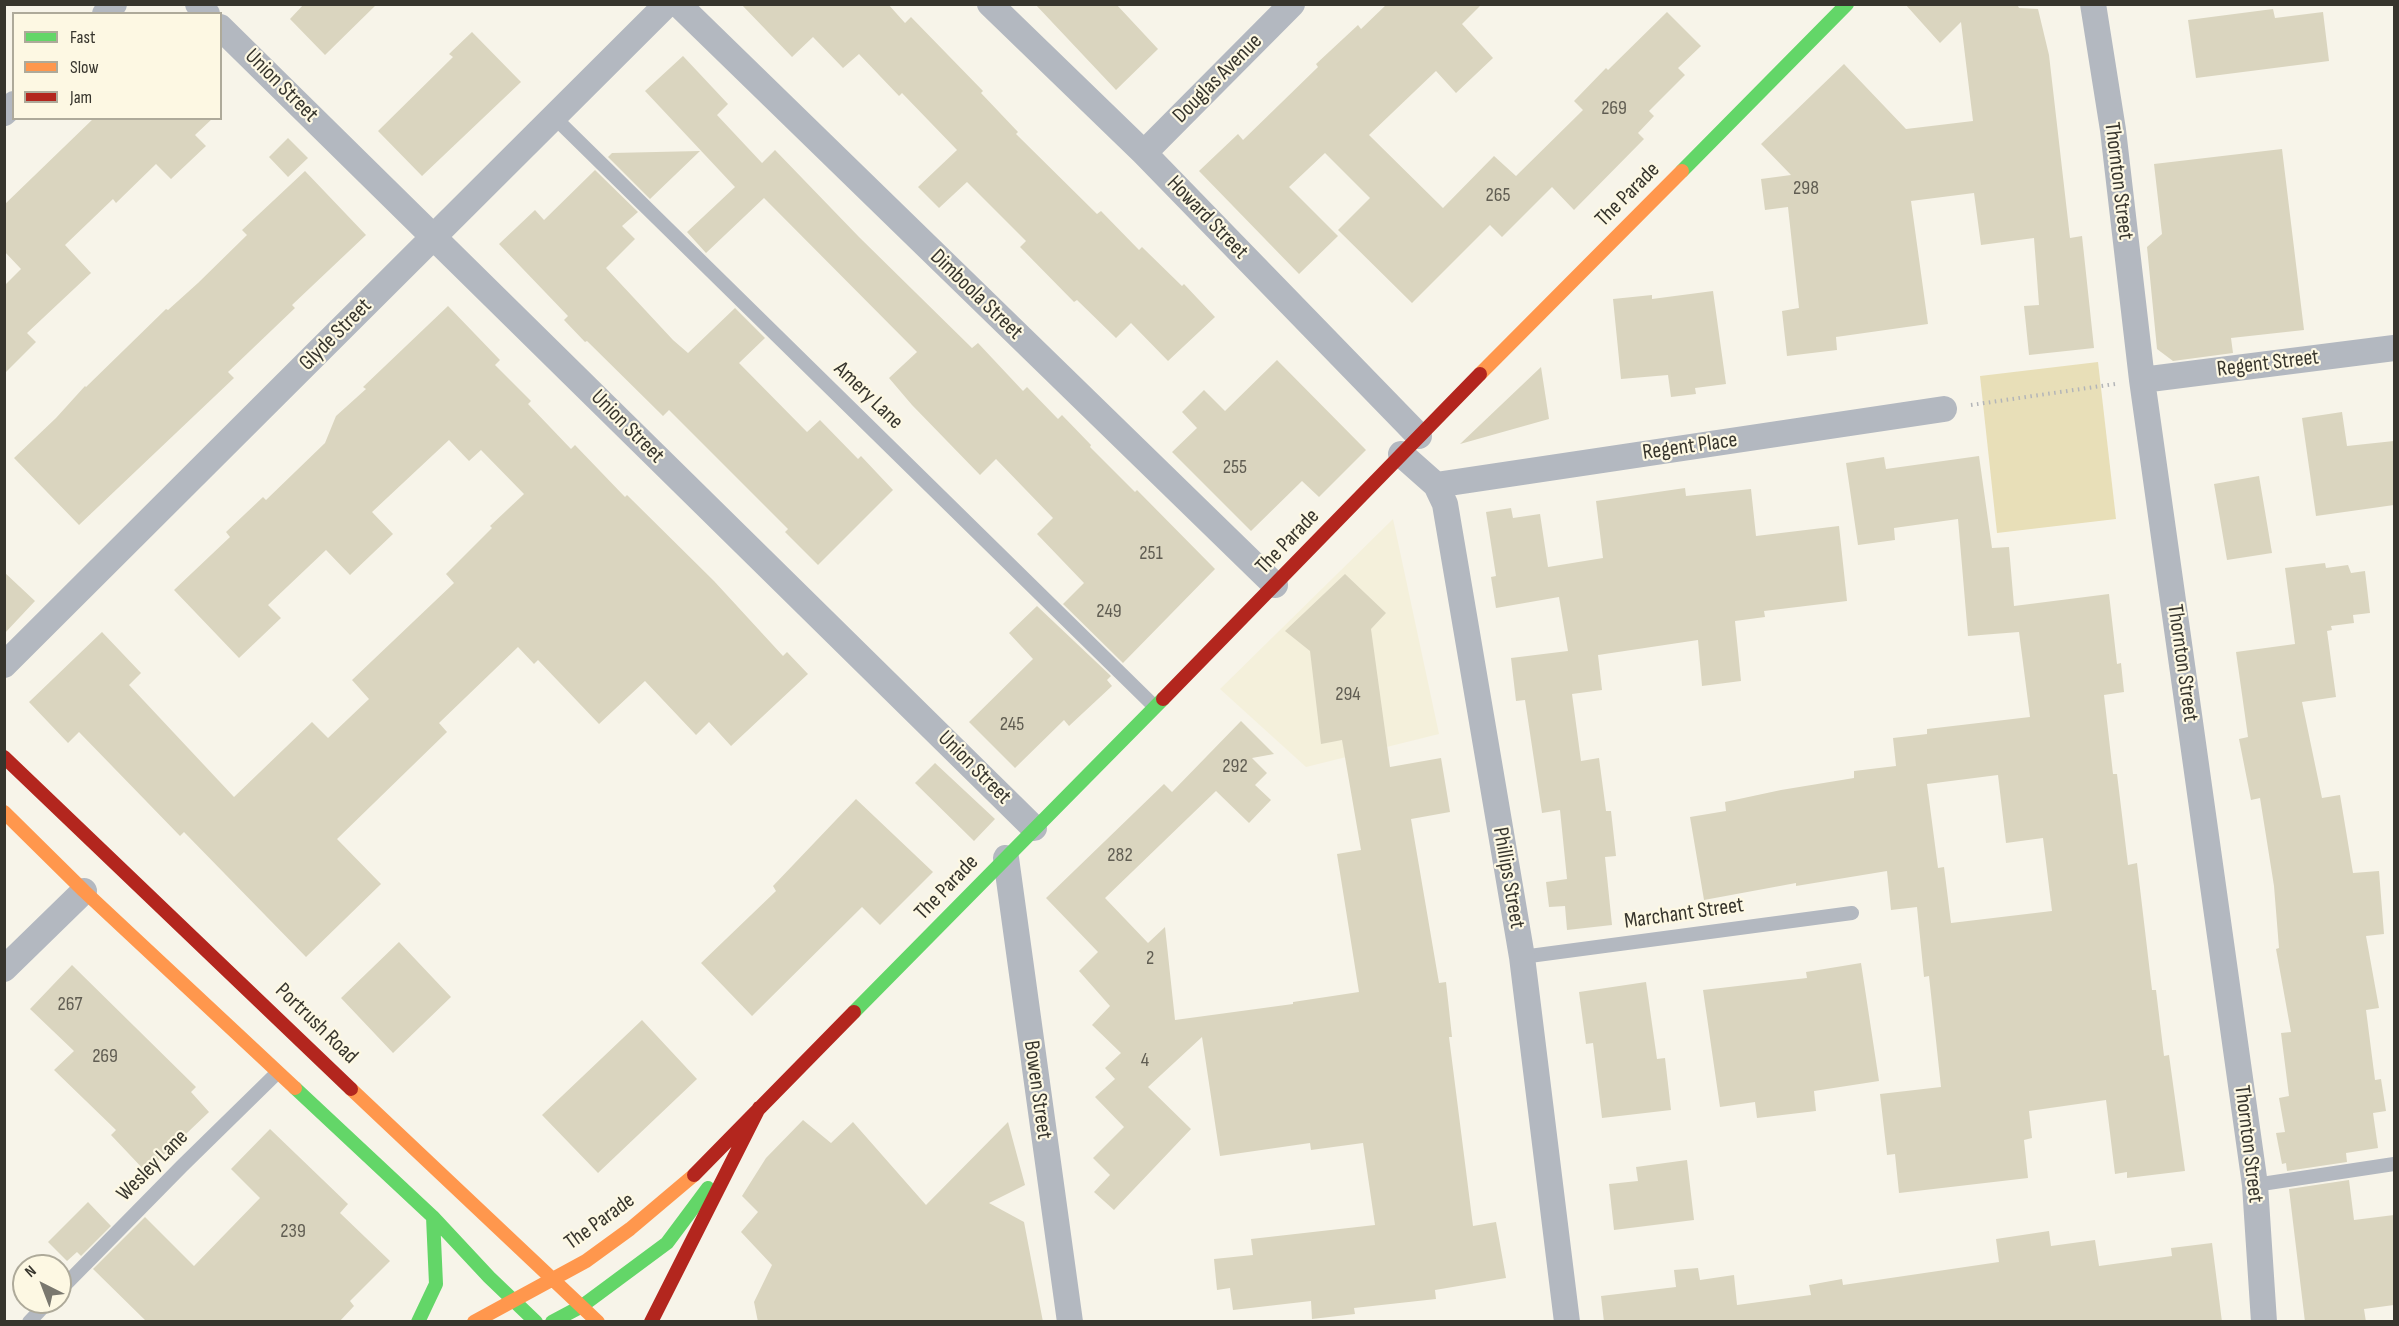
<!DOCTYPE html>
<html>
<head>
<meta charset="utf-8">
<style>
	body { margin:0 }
	#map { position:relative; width:2399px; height:1326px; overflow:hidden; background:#f7f4e9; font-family:"Sofia Sans Condensed",sans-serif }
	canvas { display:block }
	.frame { position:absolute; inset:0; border:6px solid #37352d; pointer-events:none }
	.legend { position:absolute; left:12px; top:12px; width:210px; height:108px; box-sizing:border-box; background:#fdf8e3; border:2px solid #aeaa9a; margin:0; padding:8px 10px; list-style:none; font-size:18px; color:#37352d }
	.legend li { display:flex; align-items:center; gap:12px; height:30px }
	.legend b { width:30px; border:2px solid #aeaa9a }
	.north { position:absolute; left:12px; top:1254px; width:60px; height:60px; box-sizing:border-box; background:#fdf8e3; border:2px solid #aeaa9a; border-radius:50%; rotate:318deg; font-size:16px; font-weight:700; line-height:24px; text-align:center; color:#37352d }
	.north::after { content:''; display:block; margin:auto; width:21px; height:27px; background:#7a786f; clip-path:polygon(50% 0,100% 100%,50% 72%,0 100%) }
</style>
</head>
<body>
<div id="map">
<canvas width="2399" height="1326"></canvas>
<div class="frame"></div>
<ul class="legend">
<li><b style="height:8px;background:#63d668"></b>Fast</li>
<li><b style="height:8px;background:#ff974d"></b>Slow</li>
<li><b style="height:8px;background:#b3261e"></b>Jam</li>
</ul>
<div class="north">N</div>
</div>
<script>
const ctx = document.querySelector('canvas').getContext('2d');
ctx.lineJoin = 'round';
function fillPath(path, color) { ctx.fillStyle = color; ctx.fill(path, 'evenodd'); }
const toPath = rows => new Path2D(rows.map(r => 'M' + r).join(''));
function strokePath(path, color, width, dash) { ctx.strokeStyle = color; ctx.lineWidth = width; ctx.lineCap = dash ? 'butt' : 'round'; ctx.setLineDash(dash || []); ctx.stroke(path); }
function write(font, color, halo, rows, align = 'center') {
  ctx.font = font + ' "Sofia Sans Condensed",sans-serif'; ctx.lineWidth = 4.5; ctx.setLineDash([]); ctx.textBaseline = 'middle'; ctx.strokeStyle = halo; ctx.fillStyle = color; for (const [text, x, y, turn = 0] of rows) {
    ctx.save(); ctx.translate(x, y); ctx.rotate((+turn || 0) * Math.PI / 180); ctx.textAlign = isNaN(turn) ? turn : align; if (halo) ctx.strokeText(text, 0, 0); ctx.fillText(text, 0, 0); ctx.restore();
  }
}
const built = toPath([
	[1393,519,1439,734,1306,767,1220,689]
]);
const green = toPath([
	[2098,362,2116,519,1997,533,1980,376]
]);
const building = toPath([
	[304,4,377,4,325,55,290,19],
	[741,4,888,4,905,23,911,17,983,91,981,93,1018,132,1016,134,1097,214,1101,211,1139,250,1142,247,1182,286,1184,284,1215,317,1168,361,1131,323,1116,338,1077,300,1074,302,1020,247,1026,241,967,182,939,208,918,187,957,150,902,93,899,96,859,54,843,68,813,37,792,57],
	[1035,4,1116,4,1158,49,1116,90],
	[1387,4,1482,4,1462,24,1493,58,1456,93,1436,71,1369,135,1443,208,1494,156,1516,176,1583,110,1574,101,1606,68,1608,70,1667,12,1701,46,1678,68,1685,75,1649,111,1654,116,1638,133,1644,139,1574,210,1552,187,1502,237,1490,225,1412,303,1338,230,1370,198,1325,153,1289,187,1338,236,1299,274,1199,171,1238,134,1243,140,1318,67,1316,64,1358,25,1361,29],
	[1905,4,2017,4,2019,8,2038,9,2049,55,2070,238,2082,236,2094,348,2029,355,2024,306,2039,305,2034,238,1981,245,1974,193,1911,201,1928,324,1836,337,1837,350,1787,356,1782,311,1799,308,1788,207,1765,210,1761,179,1791,175,1761,144,1844,64,1906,129,1973,121,1961,22,1940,43],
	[2273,9,2275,18,2323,12,2329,61,2196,78,2188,20],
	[472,32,521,82,422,176,378,131,453,57,449,54],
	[683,56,728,104,717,115,762,163,775,150,859,237,972,348,978,343,1023,391,1027,387,1058,419,1062,415,1091,445,1090,447,1135,492,1137,490,1215,569,1123,663,1063,604,1084,583,1037,534,1053,518,996,459,980,475,912,405,889,378,917,352,764,198,706,253,687,232,735,187,645,91],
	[94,118,213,118,195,135,206,146,171,179,156,164,116,203,113,199,65,245,91,273,27,333,36,342,4,374,4,286,21,269,4,251,4,205],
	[288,138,308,158,288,177,269,157],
	[2282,149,2304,330,2231,338,2233,353,2173,361,2157,349,2147,247,2162,234,2154,164],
	[700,151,650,199,608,157,612,153],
	[595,170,638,212,622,226,635,239,606,268,673,340,688,353,735,308,765,338,739,363,807,432,820,420,858,459,861,456,893,490,818,565,785,532,788,529,669,410,663,416,587,341,585,342,564,320,568,316,499,244,535,210,544,220],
	[305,171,366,235,292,305,295,308,228,372,234,378,79,525,14,458,56,418,85,386,86,387,166,309,168,310,198,283,247,235,242,230],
	[1713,291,1726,384,1695,388,1696,394,1671,397,1668,375,1621,379,1613,299,1652,295,1652,299],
	[448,306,500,360,495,365,531,401,528,404,571,449,575,445,625,497,627,495,714,581,783,656,787,652,808,674,731,746,709,722,696,735,645,681,599,724,538,660,534,664,518,647,439,723,447,732,337,839,381,884,306,957,184,832,180,836,79,732,68,743,29,702,102,632,141,673,129,685,234,797,312,722,328,738,369,699,352,680,454,583,446,574,492,528,490,526,524,494,481,450,469,461,449,440,372,512,393,534,350,575,326,550,268,605,281,618,239,658,174,590,230,537,226,532,263,497,266,500,325,443,336,416,366,389,363,387],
	[1277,360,1366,450,1319,497,1302,481,1251,531,1172,452,1197,428,1182,412,1204,390,1225,411],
	[1541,367,1549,419,1460,444],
	[2342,412,2347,446,2394,441,2394,505,2316,516,2302,418],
	[1979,456,1992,548,2009,547,2014,606,2109,594,2117,664,2121,663,2124,692,2104,695,2113,774,2117,774,2128,865,2137,863,2152,990,2156,990,2164,1056,2169,1055,2185,1171,2127,1178,2127,1172,2115,1174,2106,1100,2029,1111,2032,1138,2024,1140,2028,1178,1899,1193,1895,1154,1887,1155,1880,1094,1941,1087,1929,976,1924,977,1917,907,1891,910,1887,871,1796,886,1796,883,1704,900,1690,817,1726,811,1725,802,1781,790,1854,778,1854,771,1896,766,1893,738,1927,734,1927,729,2030,717,2019,632,1968,636,1958,519,1894,528,1895,540,1858,545,1846,463,1884,457,1886,469],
	[1998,775,2006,843,2043,838,2052,911,1951,923,1944,867,1938,868,1927,784],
	[2259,476,2272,553,2227,560,2214,484],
	[1685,488,1686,496,1751,489,1756,536,1839,526,1847,601,1764,611,1765,617,1735,621,1741,681,1702,686,1698,640,1598,655,1602,690,1572,694,1581,761,1599,758,1606,811,1611,811,1616,856,1605,857,1612,925,1567,930,1565,906,1549,907,1546,882,1567,879,1560,810,1542,813,1525,700,1516,701,1511,658,1568,651,1559,597,1496,608,1491,577,1496,576,1486,512,1511,508,1513,518,1540,514,1548,567,1603,558,1596,501],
	[2325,563,2326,568,2348,565,2351,573,2365,571,2370,613,2353,615,2354,623,2331,626,2332,630,2327,631,2336,697,2302,702,2322,798,2340,795,2353,873,2379,871,2384,934,2366,936,2379,1008,2366,1010,2375,1080,2381,1079,2386,1111,2373,1113,2378,1148,2346,1153,2347,1162,2287,1171,2286,1163,2282,1164,2276,1133,2285,1132,2279,1098,2289,1096,2281,1033,2291,1032,2276,949,2279,948,2274,886,2260,798,2251,800,2239,739,2248,737,2236,652,2295,644,2285,568],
	[4,572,35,601,4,634],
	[1345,574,1386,613,1371,629,1390,767,1441,758,1450,812,1411,819,1439,983,1446,982,1452,1037,1449,1037,1473,1226,1496,1222,1506,1278,1435,1290,1436,1299,1354,1308,1355,1314,1312,1319,1311,1301,1233,1310,1230,1288,1217,1290,1214,1259,1253,1255,1251,1239,1375,1225,1363,1143,1311,1150,1310,1143,1220,1156,1202,1037,1148,1087,1191,1129,1114,1210,1094,1192,1110,1175,1093,1158,1124,1127,1095,1097,1115,1079,1105,1068,1121,1053,1092,1025,1110,1006,1079,971,1098,952,1046,898,1164,784,1172,792,1241,721,1274,754,1252,758,1267,773,1255,785,1271,800,1249,823,1216,791,1105,898,1148,943,1165,927,1175,1020,1293,1004,1293,1002,1359,992,1337,854,1361,850,1342,740,1321,744,1310,651,1285,631],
	[1037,606,1111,676,1107,680,1112,686,1069,726,1064,720,1015,768,969,722,1033,659,1009,633],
	[935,763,995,819,974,841,915,783],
	[856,799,933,872,880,925,862,907,752,1016,701,963,776,891,773,886],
	[399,942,451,997,393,1053,341,998],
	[1861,963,1879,1081,1814,1091,1816,1111,1757,1118,1755,1102,1720,1107,1703,990,1807,978,1806,972],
	[72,965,196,1087,191,1092,209,1112,146,1172,111,1135,116,1130,54,1070,74,1051,30,1009],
	[1646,982,1657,1059,1665,1058,1671,1110,1602,1118,1593,1043,1586,1044,1579,992],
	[642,1020,697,1079,598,1173,542,1115],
	[803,1120,831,1143,853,1122,926,1205,1008,1122,1025,1185,989,1203,1024,1222,1043,1322,758,1322,754,1302,772,1265,741,1232,758,1212,742,1196,766,1158],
	[270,1129,348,1204,340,1213,390,1261,350,1301,354,1306,339,1322,147,1322,93,1269,145,1217,194,1266,260,1198,231,1169],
	[1687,1160,1694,1220,1614,1230,1609,1184,1638,1181,1636,1167],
	[2349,1180,2354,1220,2394,1215,2394,1305,2364,1309,2366,1322,2305,1322,2289,1189],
	[88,1202,111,1226,81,1256,77,1252,67,1261,48,1242],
	[2049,1231,2051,1246,2095,1240,2099,1266,2172,1256,2171,1248,2212,1243,2222,1322,1604,1322,1601,1296,1676,1287,1674,1270,1698,1268,1700,1280,1734,1275,1737,1305,1811,1295,1809,1285,1842,1279,1843,1285,1999,1262,1996,1239]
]);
const path = toPath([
	[1971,405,2115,384]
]);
const lane = toPath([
	[553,116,1154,706],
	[1522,957,1852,913],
	[2255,1185,2394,1164],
	[60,1290,182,1166,277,1073],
	[29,1322,48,1302]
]);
const street = toPath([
	[198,4,207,14],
	[678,4,1275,585],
	[990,4,1144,153,1419,436],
	[2093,4,2113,130,2142,380,2255,1185,2264,1322],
	[105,14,114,4],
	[220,27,1034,828],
	[4,113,14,104],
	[1144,153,1292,4],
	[2142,380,2394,348],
	[1401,454,1436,485,1445,504,1522,957,1567,1322],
	[1436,485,1944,409],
	[4,665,667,4],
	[1006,858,1070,1322],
	[4,969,84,891]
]);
const fast = toPath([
	[1682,171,1847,4],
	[854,1012,1163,699],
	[295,1088,433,1217,489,1277,536,1322],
	[418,1322,436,1284,433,1217],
	[552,1322,582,1306,667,1243,708,1188]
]);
const slow = toPath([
	[1480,374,1682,171],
	[4,812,84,891,295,1088],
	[351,1089,598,1322],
	[474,1322,586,1261,630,1229,694,1175]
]);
const jam = toPath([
	[1163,699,1480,374],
	[4,757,351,1089],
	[694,1175,854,1012],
	[651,1322,759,1108]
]);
const numberNames = [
	["269",1614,109],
	["298",1806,189],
	["265",1498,196],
	["255",1235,468],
	["251",1151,554],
	["249",1109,612],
	["294",1348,695],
	["245",1012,725],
	["292",1235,767],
	["282",1120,856],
	["2",1150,959],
	["267",70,1005],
	["269",105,1057],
	["4",1145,1061],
	["239",293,1232]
];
const streetNames = [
	["Douglas Avenue",1218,79,-45],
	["Union Street",281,86,45],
	["Thornton Street",2118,181,83],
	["The Parade",1628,195,-45],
	["Howard Street",1207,218,46],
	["Dimboola Street",976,295,44],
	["Glyde Street",336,335,-45],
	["Regent Street",2268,364,-7],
	["Amery Lane",868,396,44],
	["Union Street",627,427,45],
	["Regent Place",1690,447,-8],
	["The Parade",1288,542,-46],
	["Thornton Street",2182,663,82],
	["Union Street",974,768,45],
	["Phillips Street",1508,878,80],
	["The Parade",947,888,-46],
	["Marchant Street",1684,914,-8],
	["Portrush Road",316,1024,44],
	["Bowen Street",1037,1090,82],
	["Thornton Street",2248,1144,83],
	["Wesley Lane",153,1166,-45],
	["The Parade",600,1222,-36]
];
fillPath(built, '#f4f0db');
fillPath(green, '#e8dfb8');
fillPath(building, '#dad5bf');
strokePath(path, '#b3b5b8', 4, [1.5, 4.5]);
strokePath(lane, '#b3b8c0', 14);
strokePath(street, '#b3b8c0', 26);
strokePath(fast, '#63d668', 14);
strokePath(slow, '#ff974d', 14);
strokePath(jam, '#b3261e', 14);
write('20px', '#605d52', null, numberNames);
write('22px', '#37352d', '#fdf8e3', streetNames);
</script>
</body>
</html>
